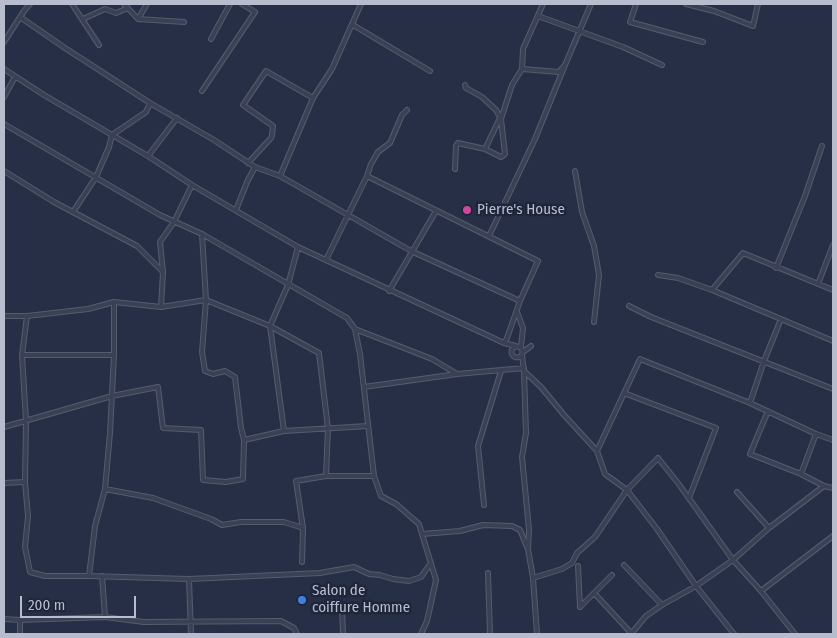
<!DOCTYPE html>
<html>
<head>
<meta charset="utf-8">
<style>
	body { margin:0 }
	#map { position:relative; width:837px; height:638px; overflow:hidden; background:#262f46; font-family:"Fira Sans Condensed",sans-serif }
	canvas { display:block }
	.frame { position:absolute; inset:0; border:5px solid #b8bdce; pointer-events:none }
	.scale { position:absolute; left:20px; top:596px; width:116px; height:22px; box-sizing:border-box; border:2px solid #b8bdce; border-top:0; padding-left:6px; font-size:15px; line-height:18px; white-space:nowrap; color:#b8bdce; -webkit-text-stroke:4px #1f263b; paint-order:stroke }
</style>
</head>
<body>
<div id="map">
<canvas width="837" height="638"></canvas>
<div class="frame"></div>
<div class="scale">200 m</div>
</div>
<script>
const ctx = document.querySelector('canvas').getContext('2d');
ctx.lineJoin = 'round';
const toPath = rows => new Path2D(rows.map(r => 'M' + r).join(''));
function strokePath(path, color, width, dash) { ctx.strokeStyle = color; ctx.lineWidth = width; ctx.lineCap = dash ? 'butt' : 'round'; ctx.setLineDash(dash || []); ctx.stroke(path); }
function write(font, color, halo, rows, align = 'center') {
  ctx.font = font + ' "Fira Sans Condensed",sans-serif'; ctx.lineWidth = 5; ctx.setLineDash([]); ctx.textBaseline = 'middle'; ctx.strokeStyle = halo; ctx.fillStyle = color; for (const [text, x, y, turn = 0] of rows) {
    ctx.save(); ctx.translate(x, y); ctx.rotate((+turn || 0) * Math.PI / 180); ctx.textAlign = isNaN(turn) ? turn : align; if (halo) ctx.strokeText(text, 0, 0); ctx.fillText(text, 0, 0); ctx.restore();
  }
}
const minor = toPath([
	[72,4,99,45],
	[124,4,138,19,184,22],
	[636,4,630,22,703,42],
	[686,4,714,11,753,26,758,4],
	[538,16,623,47,662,65],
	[20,17,65,48,150,103,214,140,255,167],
	[83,19,105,9,116,13,128,8],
	[138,19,147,4],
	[353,25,430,71],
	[211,39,230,4],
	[4,42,24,11,30,4],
	[4,69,44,95,148,156,192,185,298,247,504,343,516,346],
	[522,69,559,72,565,65,591,4],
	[465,85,466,88,482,97,496,110,501,119],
	[202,91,255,12,242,4],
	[4,97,15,77],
	[4,124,160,215,202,234,347,318,355,329,432,359,457,374],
	[485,149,500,118],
	[148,156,177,118],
	[248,163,271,138,272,135,273,126,243,105,266,71,313,98],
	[455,169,456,146,458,143,485,149,501,157,505,154,501,119,512,85,522,69,523,49,543,4],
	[4,171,54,202,137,246,163,272],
	[575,171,582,212,594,246,599,275,594,322],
	[280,176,313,98,332,69,361,4],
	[367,176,538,261,520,301,507,338,504,343],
	[236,210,247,182,255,167,280,176,411,251,520,301],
	[73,212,96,177,109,147,112,135,146,112,150,103],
	[489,236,535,139,565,65],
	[326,260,367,176,371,164,378,152,390,143,402,115,407,110],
	[776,268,805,196,822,146],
	[658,275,678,278,712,290,833,341],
	[818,284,833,245],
	[712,290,743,253,833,290],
	[389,291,436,211],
	[629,306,651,317,833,389],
	[161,307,163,272,160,242,174,222,192,185],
	[517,312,523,328,521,347],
	[4,316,27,316,88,309,114,302,161,307,206,300,270,326,319,353,328,429,326,476],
	[27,316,22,355,114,355],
	[355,329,360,354,374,476],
	'511.5 352a5.5 5.5 0 1 1 11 0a5.5 5.5 0 1 1-11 0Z',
	[523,352,531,346],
	[22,355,26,421,25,482,28,516,25,547,30,572,45,576,89,576,95,526,105,489,153,498,211,519,222,525,241,522,284,522,303,528],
	[522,355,524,371,526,433,522,457,529,530,528,549,533,578,537,634],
	[524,371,541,387,564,415,597,451,605,474,627,490,657,529,696,586,734,634],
	[364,387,457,374,524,368],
	[624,393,716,428,689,498],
	[750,403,764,361,781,319],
	[768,411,750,454,801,474,824,486,833,488],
	[4,427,112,396,158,387,163,428,201,430,203,480,226,482,243,479,244,440,241,428,235,377,225,371,213,374,205,371,202,352,206,300,202,234],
	[284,431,368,426],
	[244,440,284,431,270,326,288,285,298,247],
	[597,451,640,359,750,403,816,434,833,440],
	[801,474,816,434],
	[4,483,25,482],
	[105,489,110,433,114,355,114,302],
	[737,492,769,528],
	[484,505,478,446,501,371],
	[422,534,460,531,483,525,512,526,520,530,527,547],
	[302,562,303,528,296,481,326,476,374,476,381,496,396,504,419,524,422,534,436,580,427,621,421,634],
	[624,565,662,605],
	[578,566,580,607],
	[488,573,490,634],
	[89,576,189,579,320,573,354,567,369,574,380,575,393,579,409,581,421,577,431,563],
	[102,576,105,617],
	[533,578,562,569,572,563,577,553,595,537,627,490,658,458,678,483,733,560,761,591,795,634],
	[189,579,191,634],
	[761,591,833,536],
	[595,594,631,633],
	[342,607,343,634],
	[580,607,612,575],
	[4,619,20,620,105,617,144,622,281,621,294,628,297,634],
	[20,634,20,620],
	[631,634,646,616,662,605,696,586,733,560,769,528,824,486]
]);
const markers = [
	[467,210,5,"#d1479c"],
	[302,600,5,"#3f7fe0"]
];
const poiNames = [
	["Pierre's House",477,210],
	["Salon de",312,591],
	["coiffure Homme",312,608]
];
strokePath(minor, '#565c70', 6);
strokePath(minor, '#3a4155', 4);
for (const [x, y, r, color] of markers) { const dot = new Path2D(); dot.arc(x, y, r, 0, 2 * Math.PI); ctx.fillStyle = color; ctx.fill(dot); strokePath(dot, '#1f263b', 2); }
write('15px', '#b8bdce', '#1f263b', poiNames, 'left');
</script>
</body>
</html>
